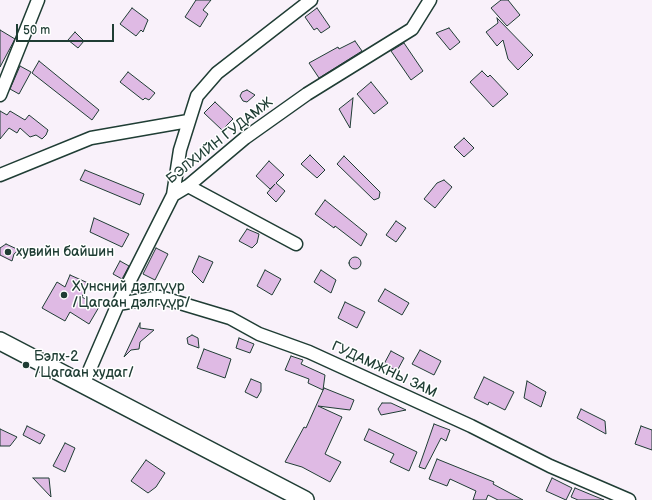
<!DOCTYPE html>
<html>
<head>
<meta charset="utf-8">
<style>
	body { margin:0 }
	#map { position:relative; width:652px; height:500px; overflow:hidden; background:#f9f1fa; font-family:"Balsamiq Sans",sans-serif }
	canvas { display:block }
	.scale { position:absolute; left:16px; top:24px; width:98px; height:18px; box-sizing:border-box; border:2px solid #1f3d34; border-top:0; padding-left:5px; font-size:12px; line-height:14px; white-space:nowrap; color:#1f3d34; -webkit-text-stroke:3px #fff; paint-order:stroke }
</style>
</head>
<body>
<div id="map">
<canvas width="652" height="500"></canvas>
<div class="scale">50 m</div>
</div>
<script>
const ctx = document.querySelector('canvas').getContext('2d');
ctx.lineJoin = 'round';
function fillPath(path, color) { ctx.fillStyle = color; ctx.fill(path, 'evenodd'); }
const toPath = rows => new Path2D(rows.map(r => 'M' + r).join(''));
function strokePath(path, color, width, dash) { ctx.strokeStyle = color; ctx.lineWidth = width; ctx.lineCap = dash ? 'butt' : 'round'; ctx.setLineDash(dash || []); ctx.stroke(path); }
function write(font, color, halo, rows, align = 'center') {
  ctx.font = font + ' "Balsamiq Sans",sans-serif'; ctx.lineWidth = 3; ctx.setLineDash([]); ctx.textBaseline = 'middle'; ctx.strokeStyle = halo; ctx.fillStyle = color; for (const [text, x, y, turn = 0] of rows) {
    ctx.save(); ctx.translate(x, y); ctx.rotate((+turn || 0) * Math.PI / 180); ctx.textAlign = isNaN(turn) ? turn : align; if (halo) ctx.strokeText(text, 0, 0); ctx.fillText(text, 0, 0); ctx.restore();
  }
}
const building = toPath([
	[196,0,211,0,203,10,208,14,200,27,185,17,196,0],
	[501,0,508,0,520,15,507,26,491,8,501,0],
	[132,8,148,20,143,32,141,30,136,36,120,24,132,8],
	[317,8,330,27,321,33,317,28,314,30,305,17,317,8],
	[497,18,533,55,518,70,508,59,503,40,497,46,486,32,498,23,497,18],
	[449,28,460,42,450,50,436,33,449,28],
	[0,30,15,39,0,67,0,30],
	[75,32,84,41,78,48,68,40,75,32],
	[355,41,362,51,319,78,309,63,338,47,339,49,355,41],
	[404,43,423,71,411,80,391,51,404,43],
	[39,61,99,110,92,120,32,73,39,61],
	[20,66,31,72,19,94,10,89,20,66],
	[482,71,488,77,490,75,508,94,493,107,470,82,482,71],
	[128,72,155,93,149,100,145,98,143,100,120,82,128,72],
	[371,82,388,103,374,114,357,94,371,82],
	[247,90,255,95,247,102,243,101,240,96,242,92,247,90],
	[353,98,350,128,339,109,353,98],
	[215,102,233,119,222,130,204,113,215,102],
	[0,111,7,115,10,111,25,120,29,115,48,130,46,135,42,139,36,135,30,137,20,128,17,133,9,128,0,139,0,111],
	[464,138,474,148,464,157,454,147,464,138],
	[310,155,325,170,317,178,301,164,310,155],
	[344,156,380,192,379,198,374,200,337,164,344,156],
	[269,161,284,175,276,183,285,191,276,202,267,193,275,184,270,189,256,176,269,161],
	[85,170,144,194,140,205,80,180,85,170],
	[444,180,452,187,435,208,424,199,437,183,444,180],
	[325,200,367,234,361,246,335,226,334,228,315,214,325,200],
	[94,218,129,234,122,247,90,232,94,218],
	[396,221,406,228,396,242,386,235,396,221],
	[247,229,259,234,257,243,252,248,239,241,247,229],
	[6,244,19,250,14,254,12,261,0,255,0,248,6,244],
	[156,248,168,254,155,280,143,274,156,248],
	[199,256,213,262,203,283,192,272,199,256],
	'349 263a6 6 0 1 1 12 0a6 6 0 1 1-12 0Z',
	[120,261,129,266,122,279,113,274,120,261],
	[265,270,281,279,272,295,257,286,265,270],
	[321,270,336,280,331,293,314,282,321,270],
	[70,275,88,283,82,297,99,307,89,324,70,312,65,321,42,308,57,282,65,287,70,275],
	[385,289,409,303,402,315,378,301,385,289],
	[345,302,365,312,357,328,338,318,345,302],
	[140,323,140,328,154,330,140,342,139,349,131,350,124,357,140,323],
	[192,335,198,338,199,348,188,344,187,338,192,335],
	[239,338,254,344,250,353,236,348,239,338],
	[204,349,231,359,225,378,197,368,204,349],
	[420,350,441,361,434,375,412,364,420,350],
	[391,351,404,358,397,371,384,364,391,351],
	[291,356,303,360,301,364,325,375,323,390,308,383,309,379,285,370,291,356],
	[484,377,514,392,505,410,489,402,488,405,474,398,484,377],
	[251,379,261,383,261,391,257,398,245,392,251,379],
	[527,381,546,392,541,407,524,398,527,381],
	[324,388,354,400,350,410,318,406,342,417,325,454,341,462,330,482,302,467,285,462,304,427,306,428,324,388],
	[382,403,391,403,406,410,381,415,378,409,382,403],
	[581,409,605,421,606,434,577,418,581,409],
	[434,424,450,430,446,441,441,438,425,469,419,467,434,424],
	[27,426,45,435,40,444,23,435,27,426],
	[641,426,652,430,652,450,635,444,641,426],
	[0,429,17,437,10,446,0,446,0,429],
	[369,429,417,452,409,471,390,462,394,454,364,440,369,429],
	[65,443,75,448,65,472,53,466,65,443],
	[437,459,494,482,493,484,523,500,498,500,488,495,486,500,473,500,476,491,450,479,447,486,429,479,437,459],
	[146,460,165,473,156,487,148,493,131,481,146,460],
	[33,478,49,478,51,497,33,478],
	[552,478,572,488,566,500,546,491,552,478],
	[575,488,604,500,578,500,571,497,575,488]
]);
const street = toPath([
	[0,95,38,0],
	[0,175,91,138,188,121],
	[188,186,296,244],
	[173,195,180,150,197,96,217,73,311,0],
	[118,304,160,297,230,318,259,334,309,352,471,426,550,466,629,500],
	[83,385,118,304,173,195,188,186,245,138,307,94,412,29,430,0]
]);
const secondary = toPath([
	[0,341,305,500]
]);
const markers = [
	[8,252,4,"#1f3d34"],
	[64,295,4,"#1f3d34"],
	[26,365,4,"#1f3d34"]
];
const streetNames = [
	["БЭЛХИЙН ГУДАМЖ",220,141,-38],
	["ГУДАМЖНЫ ЗАМ",384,370,25]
];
const poiNames = [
	["хувийн байшин",16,252],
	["Хүнсний дэлгүүр",72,287],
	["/Цагаан дэлгүүр/",72,303],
	["Бэлх-2",34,357],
	["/Цагаан худаг/",34,373]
];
fillPath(building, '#dfbae4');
strokePath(building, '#1f3d34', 1);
strokePath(street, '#1f3d34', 15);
strokePath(secondary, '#1f3d34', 20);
strokePath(street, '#fff', 12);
strokePath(secondary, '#fff', 17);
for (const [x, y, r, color] of markers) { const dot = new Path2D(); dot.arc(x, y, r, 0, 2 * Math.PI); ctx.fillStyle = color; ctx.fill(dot); strokePath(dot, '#fff', 1.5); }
write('14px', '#1f3d34', '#fff', streetNames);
write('14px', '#1f3d34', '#fff', poiNames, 'left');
</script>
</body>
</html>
